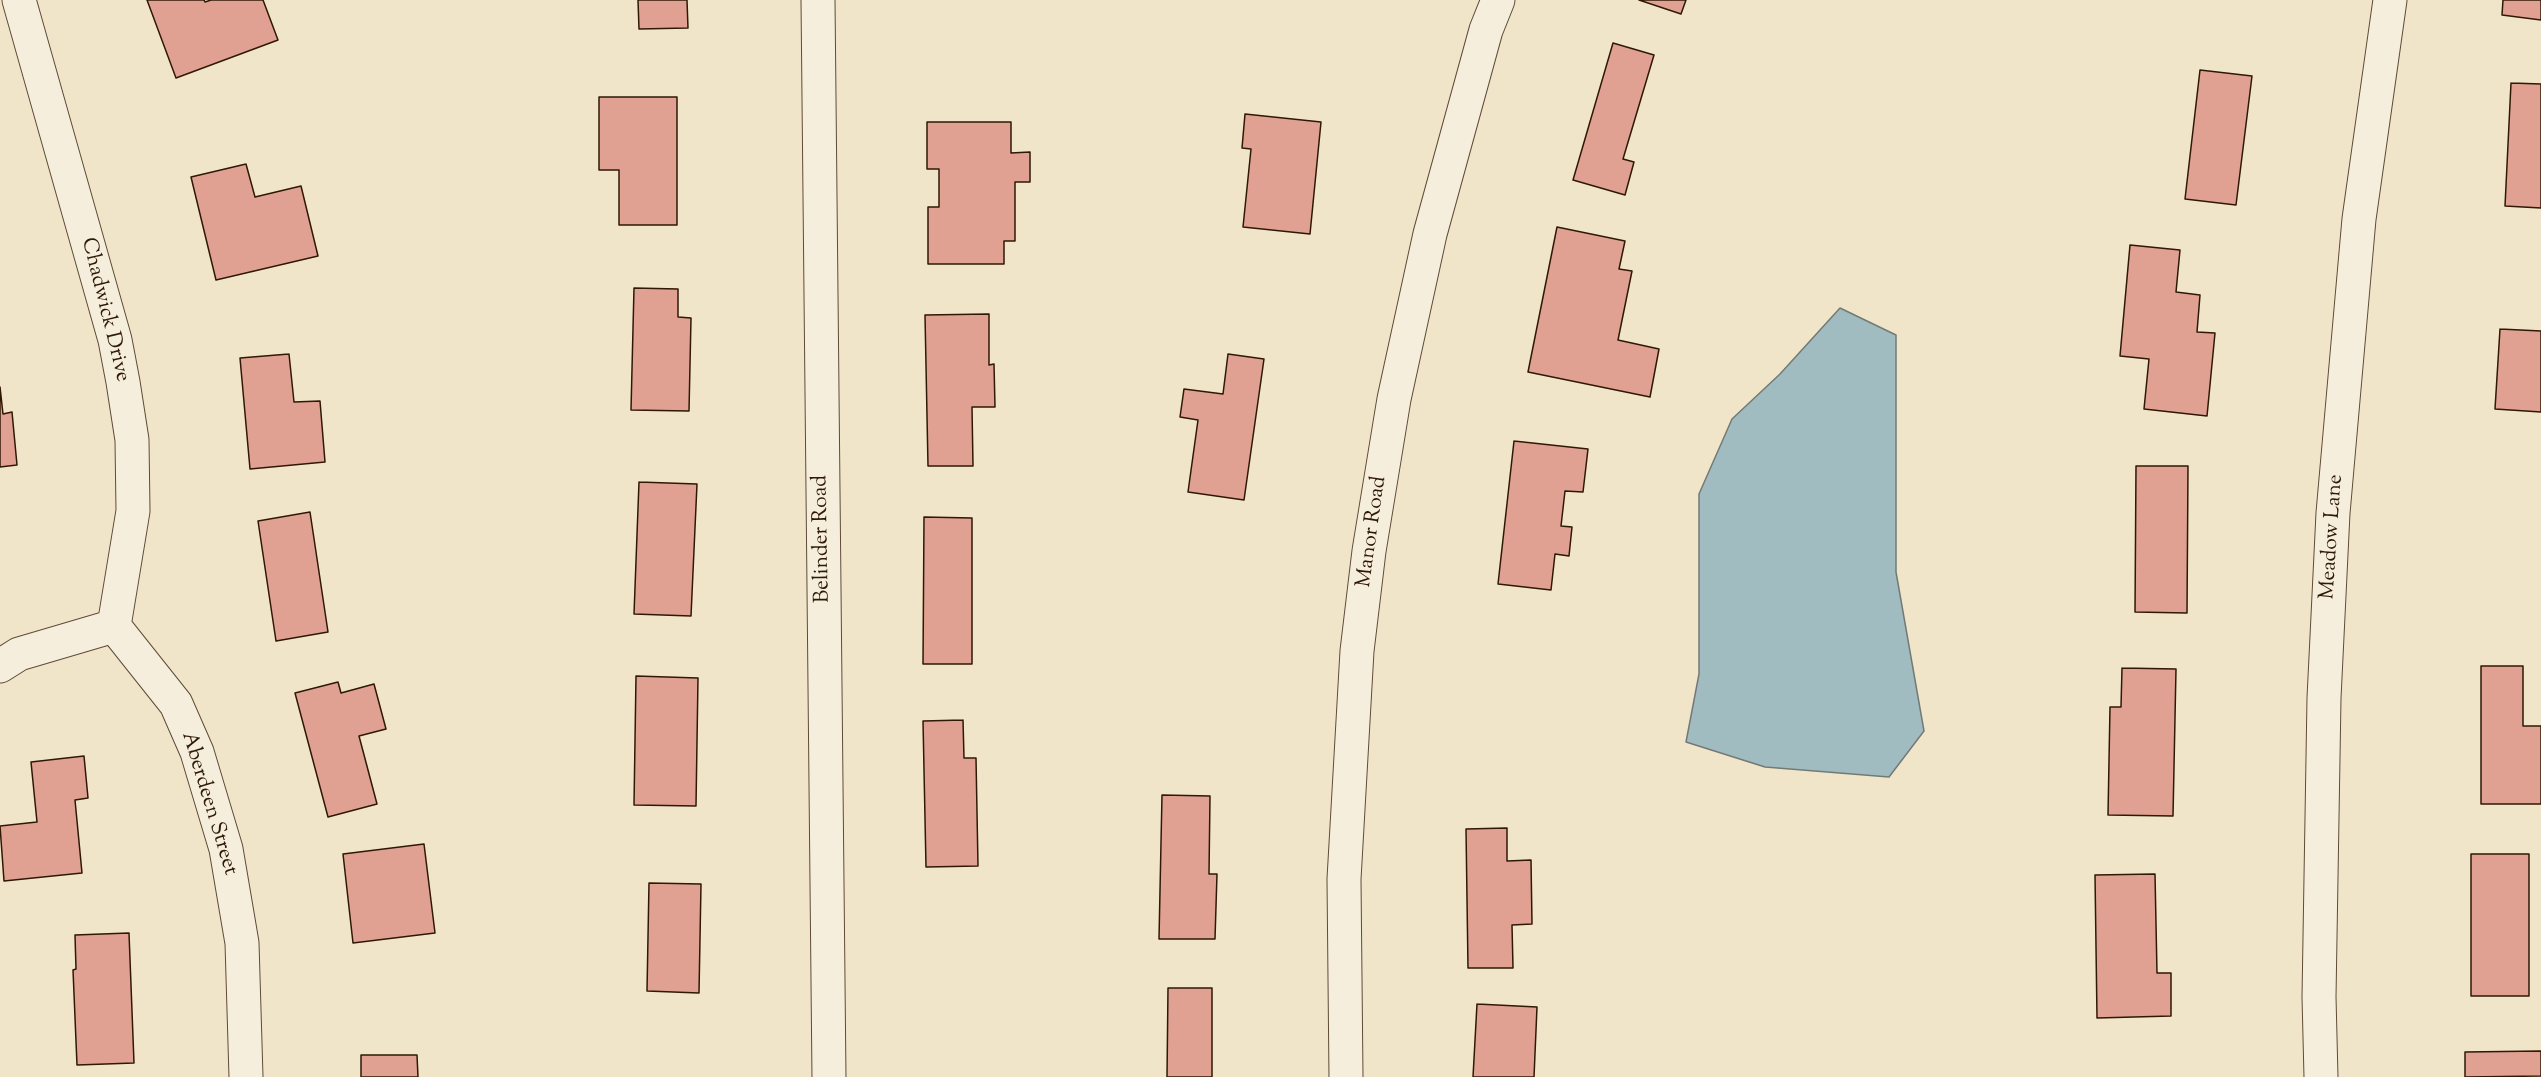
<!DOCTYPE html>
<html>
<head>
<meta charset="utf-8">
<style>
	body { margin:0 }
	canvas { display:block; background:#f0e5c9 }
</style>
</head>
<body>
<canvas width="2541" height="1077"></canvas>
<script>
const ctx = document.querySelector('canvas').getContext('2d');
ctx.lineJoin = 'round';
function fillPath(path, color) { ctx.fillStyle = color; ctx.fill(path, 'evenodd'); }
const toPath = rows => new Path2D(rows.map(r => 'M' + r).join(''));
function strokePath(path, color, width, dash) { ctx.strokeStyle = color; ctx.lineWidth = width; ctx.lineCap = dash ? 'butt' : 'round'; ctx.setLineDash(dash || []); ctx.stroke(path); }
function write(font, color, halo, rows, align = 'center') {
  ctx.font = font + ' "Sorts Mill Goudy",serif'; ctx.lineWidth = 4.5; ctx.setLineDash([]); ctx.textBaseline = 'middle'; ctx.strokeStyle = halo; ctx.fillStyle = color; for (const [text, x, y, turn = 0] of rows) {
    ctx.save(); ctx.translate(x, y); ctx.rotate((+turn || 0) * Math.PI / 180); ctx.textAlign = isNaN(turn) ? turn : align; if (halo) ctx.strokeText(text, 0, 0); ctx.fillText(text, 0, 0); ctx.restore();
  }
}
const water = toPath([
	[1840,308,1896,335,1896,572,1924,731,1889,777,1765,767,1686,742,1699,674,1699,494,1732,419,1780,374,1840,308]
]);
const building = toPath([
	[147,0,204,0,205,2,211,0,263,0,278,40,176,78,147,0],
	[638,0,687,0,688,28,639,29,638,0],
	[1639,0,1686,0,1681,14,1639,0],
	[2503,0,2541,0,2541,20,2502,15,2503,0],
	[1613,43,1654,55,1623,159,1634,162,1625,195,1573,180,1613,43],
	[2200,70,2252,76,2236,205,2185,199,2200,70],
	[2511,83,2541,84,2541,208,2505,206,2511,83],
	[599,97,677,97,677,225,619,225,619,170,599,170,599,97],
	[1245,114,1321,122,1310,234,1243,227,1251,149,1242,148,1245,114],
	[927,122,1011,122,1011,153,1030,152,1030,182,1015,182,1015,241,1004,241,1004,264,928,264,928,207,939,207,939,169,927,169,927,122],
	[246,164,255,197,301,186,318,256,216,280,191,177,246,164],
	[1557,227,1625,241,1619,269,1632,271,1618,340,1659,349,1650,397,1528,372,1557,227],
	[2130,245,2180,250,2176,292,2200,295,2197,332,2215,333,2207,416,2144,409,2149,359,2120,356,2130,245],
	[634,288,678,289,678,317,691,318,689,411,631,410,634,288],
	[989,314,989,365,994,364,995,407,972,407,973,466,928,466,925,315,989,314],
	[2500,329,2541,331,2541,412,2495,409,2500,329],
	[289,354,294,402,320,401,325,462,250,469,240,358,289,354],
	[1228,354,1264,359,1244,500,1188,492,1198,420,1180,417,1184,389,1223,394,1228,354],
	[0,387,3,414,12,412,17,465,0,467,0,387],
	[1514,441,1588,449,1583,492,1565,491,1561,526,1572,527,1569,556,1555,554,1551,590,1498,584,1514,441],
	[2136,466,2188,466,2187,613,2135,612,2136,466],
	[639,482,697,484,691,616,634,614,639,482],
	[310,512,328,632,276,641,258,521,310,512],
	[924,517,972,518,972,664,923,664,924,517],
	[2481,666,2523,666,2523,726,2541,726,2541,804,2481,804,2481,666],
	[2122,668,2176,669,2173,816,2108,815,2110,707,2121,707,2122,668],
	[636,676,698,678,696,806,634,805,636,676],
	[338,682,341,693,374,684,386,729,359,736,377,804,328,817,295,693,338,682],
	[963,720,964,758,976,758,978,866,926,867,923,721,963,720],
	[84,756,88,798,75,800,82,873,4,881,0,826,37,822,31,762,84,756],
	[1162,795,1210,796,1209,874,1217,874,1215,939,1159,939,1162,795],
	[1507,828,1507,861,1531,860,1532,924,1512,925,1513,968,1468,968,1466,829,1507,828],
	[424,844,435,933,353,943,343,854,424,844],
	[2471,854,2529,854,2529,996,2471,996,2471,854],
	[2155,874,2157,973,2171,973,2171,1016,2097,1018,2095,875,2155,874],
	[649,883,701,884,699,993,647,991,649,883],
	[129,933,134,1063,77,1065,73,970,76,969,75,935,129,933],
	[1168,988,1212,988,1212,1077,1167,1077,1168,988],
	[1477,1004,1537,1007,1534,1077,1473,1077,1477,1004],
	[2541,1051,2541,1076,2465,1077,2465,1052,2541,1051],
	[361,1055,417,1055,418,1077,361,1077,361,1055]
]);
const minor = toPath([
	[19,0,115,340,123,382,132,440,133,511,114,626],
	[818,0,829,1077],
	[114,626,176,704,197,752,226,849,242,943,246,1077],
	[0,666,19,654,114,626],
	[1346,1077,1344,879,1357,651,1369,551,1394,399,1430,234,1486,30,1498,0],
	[2321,1077,2319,997,2324,698,2333,513,2359,219,2390,0]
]);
const streetNames = [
	["Chadwick Drive",104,310,76],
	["Manor Road",1373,532,-82],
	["Meadow Lane",2333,537,-86],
	["Belinder Road",823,539,-91],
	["Aberdeen Street",208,804,73]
];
fillPath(water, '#a0bcc1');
strokePath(water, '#737a76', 1.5);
fillPath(building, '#e0a193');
strokePath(building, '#2f1806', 1.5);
strokePath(minor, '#5f4b37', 35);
strokePath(minor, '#f5eedc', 33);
write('21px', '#2f1806', '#f5eedc', streetNames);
</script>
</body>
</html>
